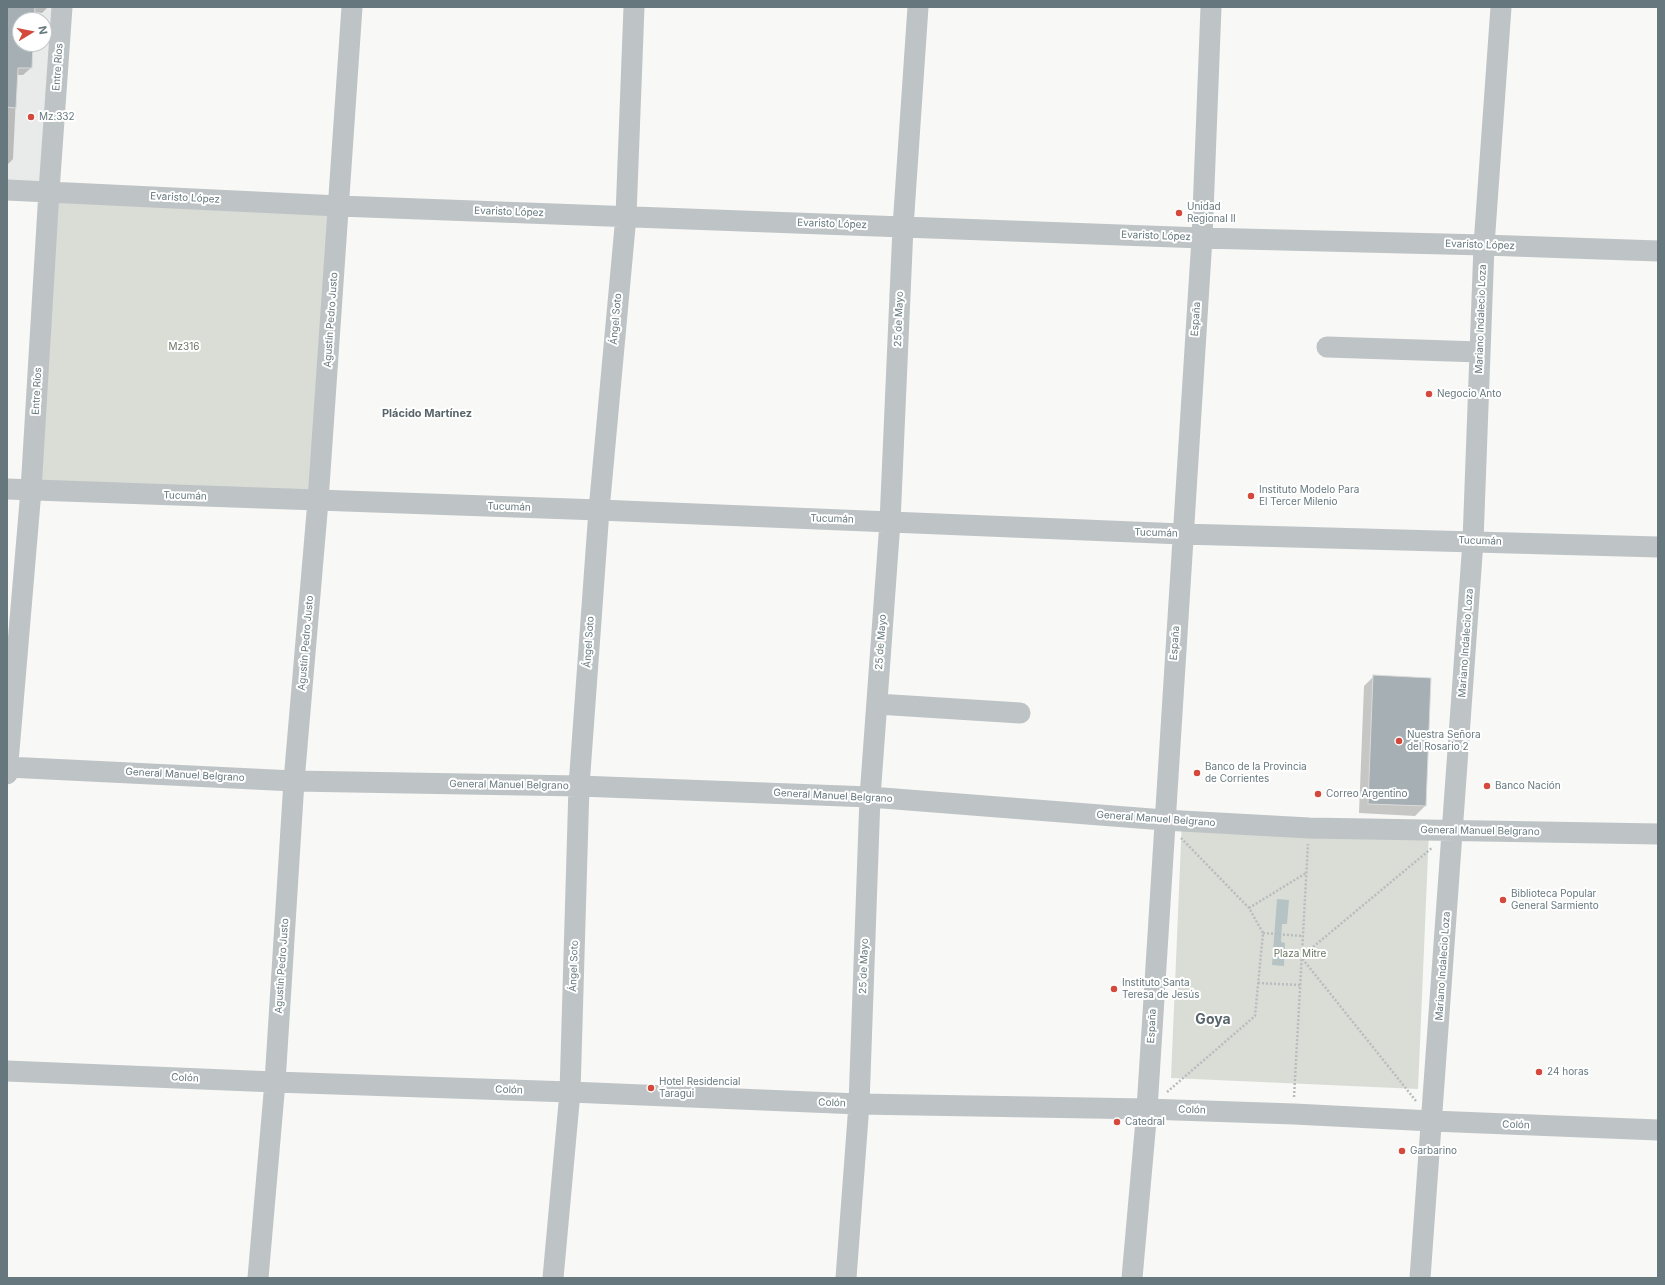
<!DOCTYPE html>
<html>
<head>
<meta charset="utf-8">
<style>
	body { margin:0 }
	#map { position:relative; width:1665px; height:1285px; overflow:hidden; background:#f8f8f6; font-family:Inter,sans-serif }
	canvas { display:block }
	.frame { position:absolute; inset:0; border:8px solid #66787e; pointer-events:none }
	.north { position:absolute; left:12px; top:12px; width:40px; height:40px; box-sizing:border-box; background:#fff; border:1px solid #c2c9cb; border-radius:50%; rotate:80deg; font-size:11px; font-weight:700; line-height:16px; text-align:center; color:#66787e }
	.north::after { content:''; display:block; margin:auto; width:14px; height:18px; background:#d34a3c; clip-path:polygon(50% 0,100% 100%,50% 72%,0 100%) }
</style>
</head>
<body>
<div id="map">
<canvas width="1665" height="1285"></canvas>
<div class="frame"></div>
<div class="north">N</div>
</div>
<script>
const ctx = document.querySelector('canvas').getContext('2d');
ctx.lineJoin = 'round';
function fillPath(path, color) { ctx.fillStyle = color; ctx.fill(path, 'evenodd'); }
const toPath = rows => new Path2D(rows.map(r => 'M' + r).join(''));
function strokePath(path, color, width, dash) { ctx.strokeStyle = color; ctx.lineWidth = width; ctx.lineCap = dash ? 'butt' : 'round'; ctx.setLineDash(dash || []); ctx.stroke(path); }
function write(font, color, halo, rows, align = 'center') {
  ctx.font = font + ' Inter,sans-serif'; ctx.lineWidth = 4; ctx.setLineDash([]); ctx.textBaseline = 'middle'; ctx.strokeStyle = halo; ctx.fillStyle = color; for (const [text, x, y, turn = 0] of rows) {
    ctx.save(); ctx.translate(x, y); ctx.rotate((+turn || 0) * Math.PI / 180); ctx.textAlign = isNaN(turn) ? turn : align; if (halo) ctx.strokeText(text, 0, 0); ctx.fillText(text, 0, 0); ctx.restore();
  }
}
const built = toPath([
	[7,7,62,7,49,191,7,190],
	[20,20,44,20,44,44,20,44]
]);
const green = toPath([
	[49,191,339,206,318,501,31,490],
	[1182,819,1429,831,1418,1089,1171,1078]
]);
const water = toPath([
	[1277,899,1289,900,1287,924,1282,924,1281,942,1285,943,1284,966,1272,965]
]);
const shadow = toPath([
	[7,7,48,7,42,13,33,12,33,20,20,20,20,44,32,44,31,68,23,75,17,75,13,159,7,165],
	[1374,676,1425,806,1415,816,1359,813,1364,686]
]);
const building = toPath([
	[7,7,35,7,34,20,20,20,20,44,33,44,32,68,18,68,16,108,7,107,7,7],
	[1373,675,1431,678,1426,806,1368,804,1373,675]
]);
const path = toPath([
	[1249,908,1306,873],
	[1263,933,1303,936],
	[1258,983,1300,985],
	[1167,1092,1255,1016,1263,933,1249,908,1181,838],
	[1294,1097,1308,844],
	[1416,1101,1301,957,1433,847]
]);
const minor = toPath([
	[7,190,339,206,903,227,1202,238,1484,245,1658,251],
	[1327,347,1480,352],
	[7,489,599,510,1182,534,1658,547],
	[877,704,1020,713],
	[7,767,294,781,579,786,870,797,1164,820,1309,828,1658,834],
	[7,774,31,490,49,191,62,7],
	[7,1071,275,1082,570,1092,859,1104,1147,1109,1294,1114,1432,1121,1658,1130],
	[258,1278,275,1082,294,781,318,501,352,7],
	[553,1278,570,1092,579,786,599,510,626,216,634,7],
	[846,1278,859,1104,870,797,890,522,903,227,918,7],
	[1132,1278,1147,1109,1202,238,1211,7],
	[1420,1278,1473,541,1484,245,1501,7]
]);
const markers = [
	[31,117,4,"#d34a3c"],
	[1179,213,4,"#d34a3c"],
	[1429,394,4,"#d34a3c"],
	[1251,496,4,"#d34a3c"],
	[1399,741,4,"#d34a3c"],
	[1197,773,4,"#d34a3c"],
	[1487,786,4,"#d34a3c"],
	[1318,794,4,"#d34a3c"],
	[1503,900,4,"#d34a3c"],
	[1114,989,4,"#d34a3c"],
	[1539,1072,4,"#d34a3c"],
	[651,1088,4,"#d34a3c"],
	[1117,1122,4,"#d34a3c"],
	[1402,1151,4,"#d34a3c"]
];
const streetNames = [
	["Entre Ríos",58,67,-86],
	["Evaristo López",185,198,3],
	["Evaristo López",509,212,2],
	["Evaristo López",832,224,2],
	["Evaristo López",1156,236,2],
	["Evaristo López",1480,245,2],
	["Ángel Soto",616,319,-85],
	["25 de Mayo",899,319,-88],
	["España",1196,319,-86],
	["Mariano Indalecio Loza",1481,319,-88],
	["Agustín Pedro Justo",331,320,-86],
	["Entre Ríos",37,391,-87],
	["Tucumán",185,496,2],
	["Tucumán",509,507,2],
	["Tucumán",832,519,2],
	["Tucumán",1156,533,2],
	["Tucumán",1480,541,2],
	["Ángel Soto",589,642,-86],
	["25 de Mayo",881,642,-86],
	["Agustín Pedro Justo",306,643,-85],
	["España",1175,643,-86],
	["Mariano Indalecio Loza",1466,643,-86],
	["General Manuel Belgrano",185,775,3],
	["General Manuel Belgrano",509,785,1],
	["General Manuel Belgrano",833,796,3],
	["General Manuel Belgrano",1156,819,4],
	["General Manuel Belgrano",1480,831,1],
	["Agustín Pedro Justo",282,966,-86],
	["Ángel Soto",574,966,-88],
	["25 de Mayo",864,966,-88],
	["Mariano Indalecio Loza",1443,966,-86],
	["España",1152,1026,-87],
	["Colón",185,1078,3],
	["Colón",509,1090,2],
	["Colón",832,1103,2],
	["Colón",1192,1110,2],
	["Colón",1516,1125,2]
];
const poiNames = [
	["Mz.332",39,117],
	["Unidad",1187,207],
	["Regional II",1187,219],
	["Negocio Anto",1437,394],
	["Instituto Modelo Para",1259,490],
	["El Tercer Milenio",1259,502],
	["Nuestra Señora",1407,735],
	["del Rosario 2",1407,747],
	["Banco de la Provincia",1205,767],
	["de Corrientes",1205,779],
	["Banco Nación",1495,786],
	["Correo Argentino",1326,794],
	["Biblioteca Popular",1511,894],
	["General Sarmiento",1511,906],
	["Instituto Santa",1122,983],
	["Teresa de Jesús",1122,995],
	["24 horas",1547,1072],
	["Hotel Residencial",659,1082],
	["Taragui",659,1094],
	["Catedral",1125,1122],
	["Garbarino",1410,1151]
];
const parkNames = [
	["Mz316",184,347],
	["Plaza Mitre",1300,954]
];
const neighbourhoodNames = [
	["Plácido Martínez",427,414]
];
const districtNames = [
	["Goya",1213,1020]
];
fillPath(built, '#e9eaea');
fillPath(green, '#d9ddd6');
fillPath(water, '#b6c3c5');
fillPath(shadow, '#0003');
fillPath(building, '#a6afb3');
strokePath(building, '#dadad9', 1);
strokePath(path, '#b8bcbe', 2.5, [2, 2]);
strokePath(minor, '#bec3c5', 21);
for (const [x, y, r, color] of markers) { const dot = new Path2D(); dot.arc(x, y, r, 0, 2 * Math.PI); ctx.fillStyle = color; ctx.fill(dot); strokePath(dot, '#fff', 1.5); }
write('10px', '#66787e', '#fff', streetNames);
write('10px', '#66787e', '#fff', poiNames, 'left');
write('10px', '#6a7765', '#fff', parkNames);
write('bold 11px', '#58656a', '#fff', neighbourhoodNames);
write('bold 14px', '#58656a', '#fff', districtNames);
</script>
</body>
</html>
